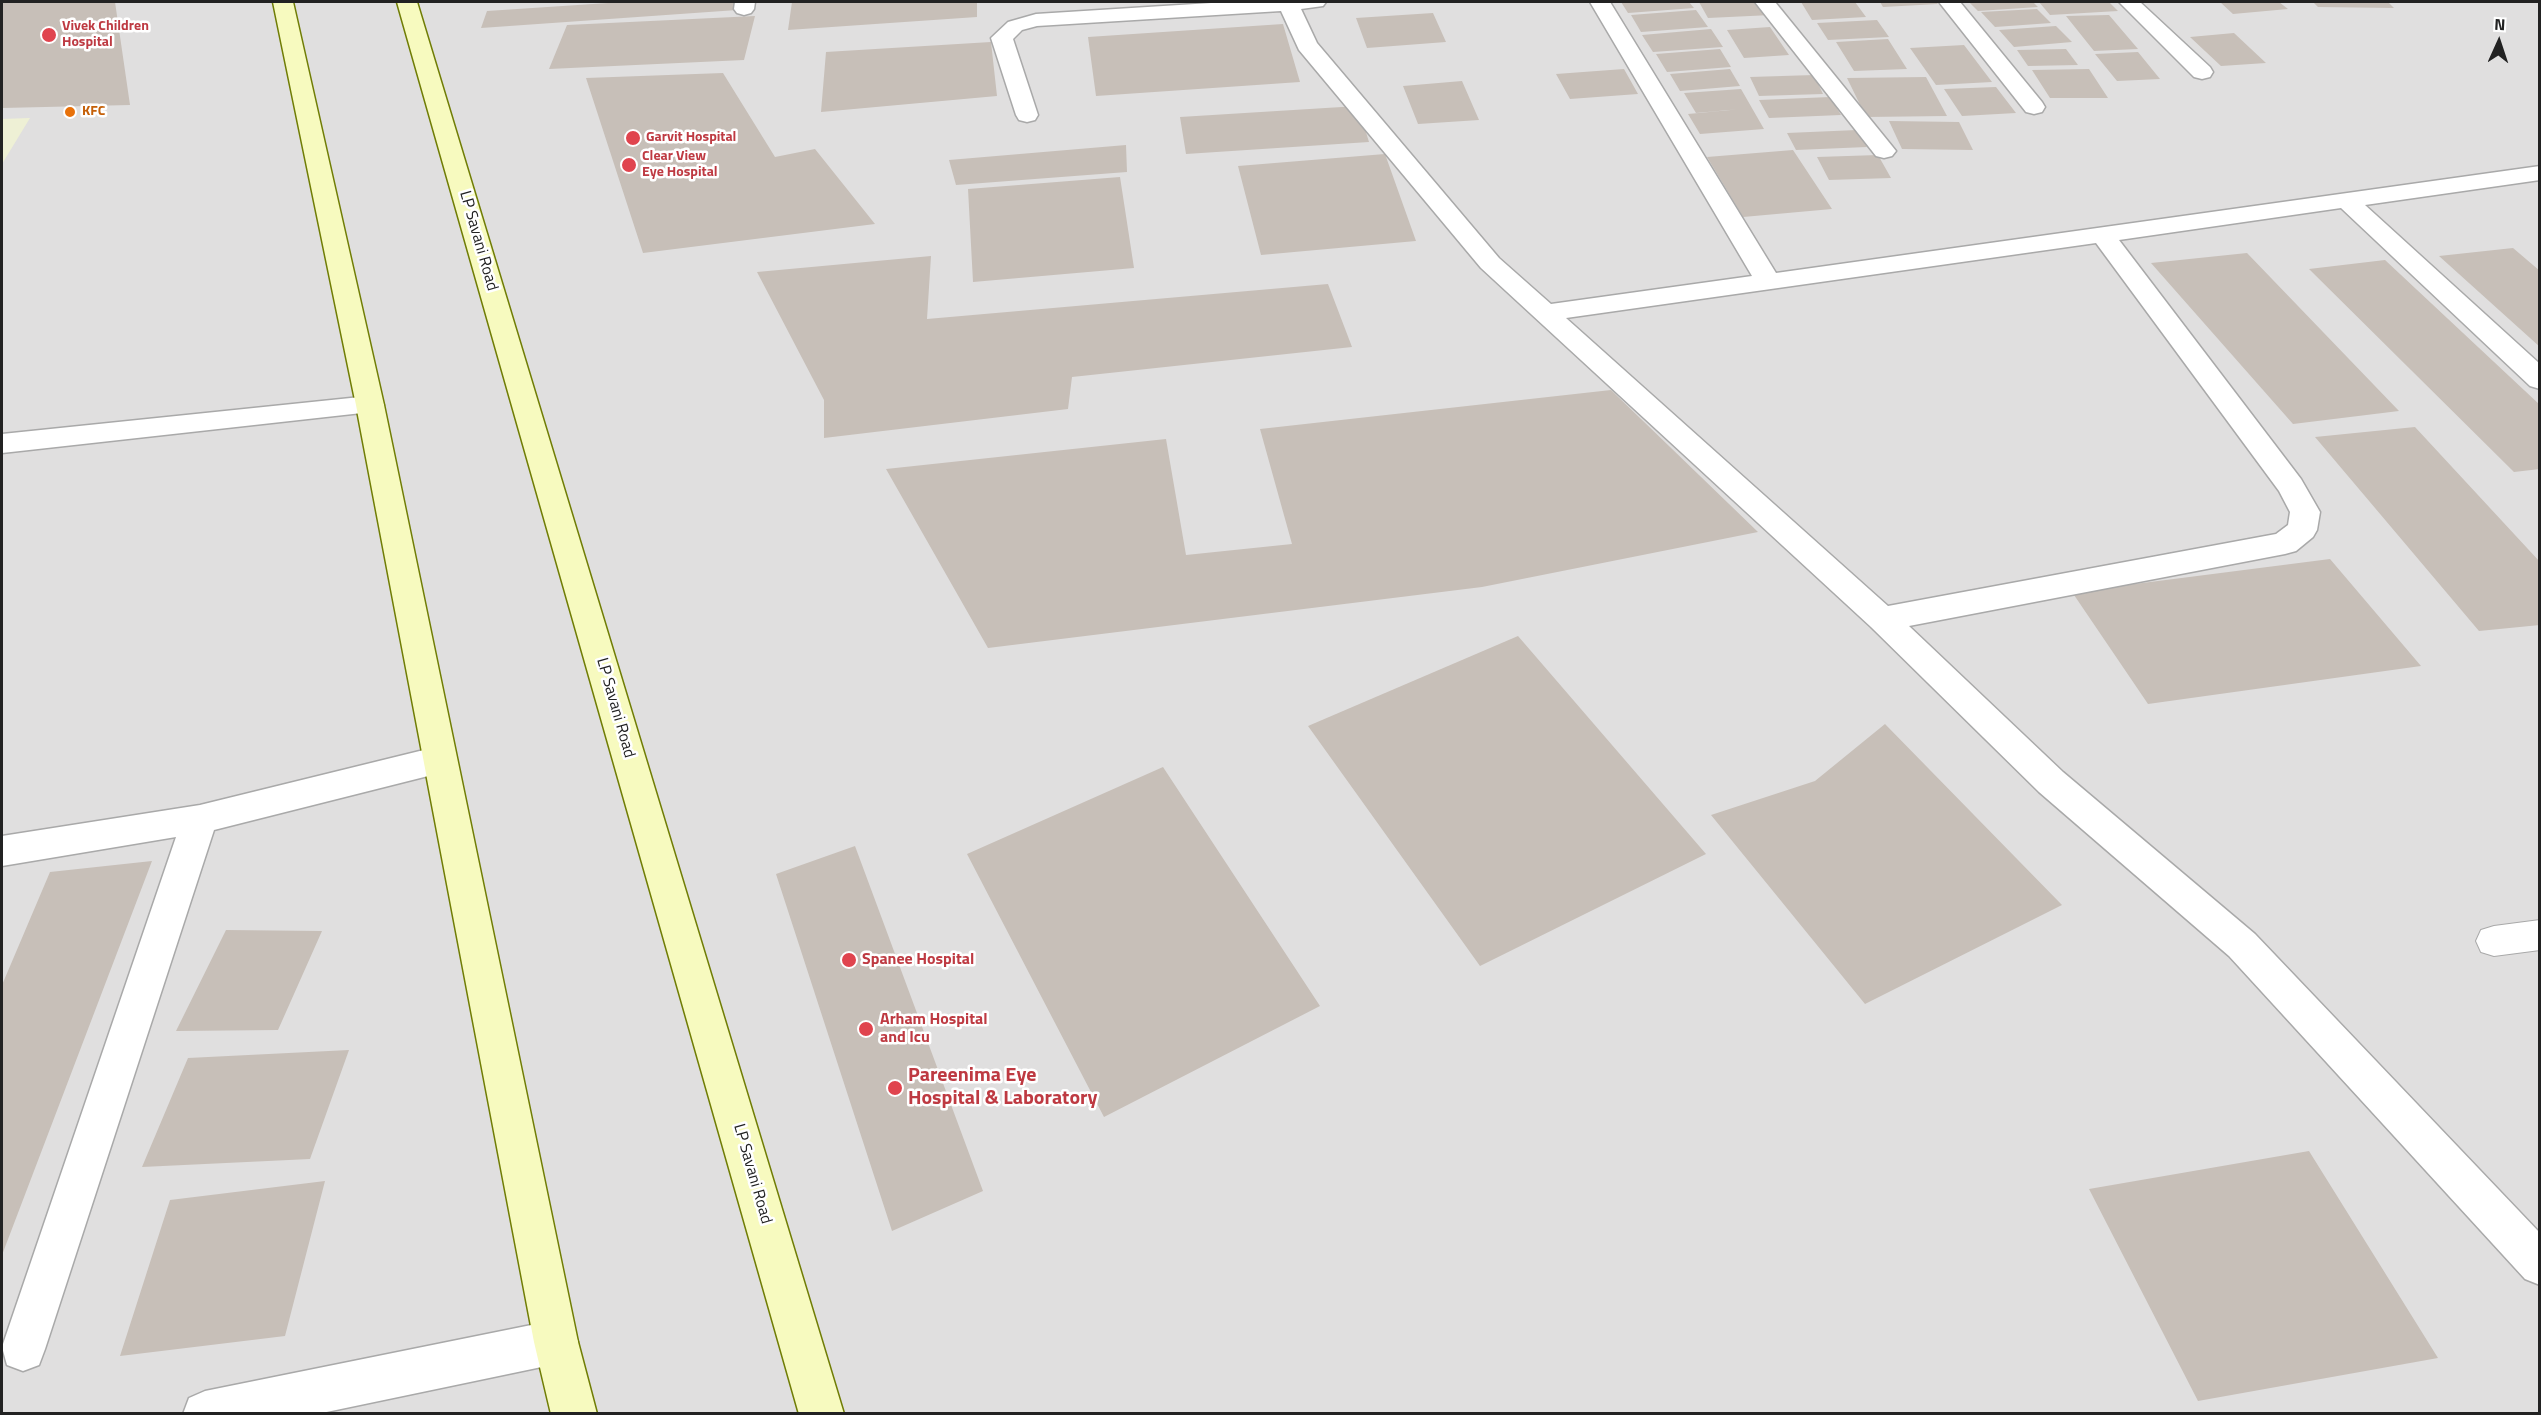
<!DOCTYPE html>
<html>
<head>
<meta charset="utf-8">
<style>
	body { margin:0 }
	#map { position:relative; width:2541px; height:1415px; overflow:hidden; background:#f2efe9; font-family:"Titillium Web",sans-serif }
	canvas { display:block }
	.frame { position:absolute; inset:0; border:3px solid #222; pointer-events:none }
	.north { position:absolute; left:2469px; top:12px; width:60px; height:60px; -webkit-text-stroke:4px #fff; paint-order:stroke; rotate:3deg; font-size:16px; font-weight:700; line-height:24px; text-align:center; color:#222 }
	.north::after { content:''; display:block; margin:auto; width:21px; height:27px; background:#222; clip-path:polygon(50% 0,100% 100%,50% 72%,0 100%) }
</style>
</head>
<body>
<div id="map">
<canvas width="2541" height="1415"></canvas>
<div class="frame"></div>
<div class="north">N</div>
</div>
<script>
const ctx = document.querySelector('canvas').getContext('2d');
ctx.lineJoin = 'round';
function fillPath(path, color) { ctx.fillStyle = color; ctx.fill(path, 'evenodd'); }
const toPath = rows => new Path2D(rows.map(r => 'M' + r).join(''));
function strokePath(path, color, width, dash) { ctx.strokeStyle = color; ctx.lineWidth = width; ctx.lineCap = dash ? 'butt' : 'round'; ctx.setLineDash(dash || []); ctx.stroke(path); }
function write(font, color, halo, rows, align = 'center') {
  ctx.font = font + ' "Titillium Web",sans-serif'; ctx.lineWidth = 5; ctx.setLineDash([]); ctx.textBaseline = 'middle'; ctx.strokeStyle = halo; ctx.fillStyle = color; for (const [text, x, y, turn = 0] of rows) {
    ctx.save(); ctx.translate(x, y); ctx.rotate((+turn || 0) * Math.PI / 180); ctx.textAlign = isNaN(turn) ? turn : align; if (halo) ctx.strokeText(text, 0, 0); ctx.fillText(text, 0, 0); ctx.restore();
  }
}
const residential = toPath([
	[2,2,2539,2,2539,1413,2,1414]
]);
const farmland = toPath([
	[30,118,2,164,2,119]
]);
const building = toPath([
	[2,2,115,2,130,105,2,108],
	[623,2,738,2,737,10,481,28,487,11],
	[792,2,977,2,977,17,788,30],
	[1621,2,1689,2,1694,8,1628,13],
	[1699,2,1763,2,1771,15,1708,18],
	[1801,2,1855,2,1866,17,1812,20],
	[1880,2,1936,2,1938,4,1883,7],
	[1969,2,2033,2,2038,7,1978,11],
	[2039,2,2109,2,2118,11,2050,15],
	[2220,2,2279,2,2288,9,2233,14],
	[2313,2,2388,2,2394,8,2318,7],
	[2037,9,2051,23,1995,27,1981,12],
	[1696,10,1708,27,1641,32,1631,15],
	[1433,13,1446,42,1367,48,1356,18],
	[2109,15,2138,49,2094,51,2066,16],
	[755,16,744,60,549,69,567,25],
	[1877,20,1889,37,1828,40,1817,23],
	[1283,24,1300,82,1096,96,1088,37],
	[2056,26,2072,42,2014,47,1999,30],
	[1770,27,1789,55,1744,58,1727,30],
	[1711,29,1723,47,1653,52,1642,35],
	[2234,33,2266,63,2221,66,2190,37],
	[1888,39,1907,69,1854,71,1836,42],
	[991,42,997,96,821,112,826,52],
	[1964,45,1992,82,1936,85,1910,48],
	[1720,49,1731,67,1667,72,1656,54],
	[2066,49,2078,65,2028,66,2017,50],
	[2138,52,2160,79,2117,81,2095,54],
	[1624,69,1638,94,1570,99,1556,74],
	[1730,69,1740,86,1680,91,1670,74],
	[2089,69,2108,98,2050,98,2032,70],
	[723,73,775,157,815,149,875,224,643,253,586,78],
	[1814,75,1823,94,1759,96,1750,77],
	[1926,77,1947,116,1866,117,1847,78],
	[1462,81,1479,120,1418,124,1403,86],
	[1996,87,2016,113,1962,116,1944,89],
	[1741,89,1764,129,1700,134,1688,114,1741,109,1696,113,1684,93],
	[1830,97,1841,115,1769,118,1759,100],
	[1358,106,1369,142,1186,154,1180,117],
	[1889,121,1959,122,1973,150,1902,149],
	[1857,130,1867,147,1796,150,1787,133],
	[1126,145,1127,172,956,185,949,160],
	[1793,150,1832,209,1743,217,1707,157],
	[1385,154,1416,241,1261,255,1238,166],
	[1878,155,1891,178,1829,180,1817,157],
	[1120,177,1134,268,973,282,968,189],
	[2513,248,2540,271,2540,347,2439,256],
	[2247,253,2399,411,2293,424,2151,263],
	[931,256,927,319,1328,284,1352,347,1072,377,1068,409,824,438,824,400,757,272],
	[2385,260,2540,405,2540,469,2514,472,2309,269],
	[1611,390,1758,532,1482,587,988,648,886,469,1166,439,1186,555,1292,544,1260,429],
	[2415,427,2540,562,2540,625,2479,631,2315,437],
	[2330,559,2421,666,2148,704,2072,592],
	[1518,636,1706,854,1480,966,1308,726],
	[1885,724,2062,905,1865,1004,1711,815,1815,781],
	[1163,767,1320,1006,1104,1117,967,854],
	[855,846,983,1191,892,1231,776,874],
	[152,861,2,1255,2,985,50,872],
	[226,930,322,931,278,1030,176,1031],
	[349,1050,310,1159,142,1167,188,1058],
	[2309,1151,2438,1358,2198,1401,2089,1189],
	[325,1181,285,1336,120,1356,170,1200]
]);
const service = toPath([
	[2540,920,2540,950,2494,956,2481,952,2476,941,2481,930,2494,926,2540,920]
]);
const minor = toPath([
	[735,2,755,2,754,9,751,13,744,15,737,13,734,9,735,2],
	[1227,2,1326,2,1323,6,1301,9,1317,43,1499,258,1551,304,1752,276,1590,2,1610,2,1776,273,2540,166,2540,180,2365,205,2540,364,2540,389,2530,386,2341,208,2119,240,2301,479,2320,512,2317,530,2313,537,2296,551,2285,554,1909,626,2063,772,2255,934,2540,1233,2540,1285,2525,1279,2229,956,2039,792,1871,627,1481,268,1299,50,1281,11,1037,26,1022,30,1013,39,1038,115,1035,120,1027,122,1019,120,1016,115,991,38,1008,22,1036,14,1227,2],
	[2096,243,2279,491,2290,512,2288,525,2276,534,1888,606,1566,318,2096,243],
	[1755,2,1775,2,1892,146,1896,151,1892,156,1884,158,1876,156,1755,2],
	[1939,2,1960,2,2042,102,2045,107,2042,112,2034,114,2026,112,1939,2],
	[2119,2,2140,2,2210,67,2213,72,2210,77,2202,79,2194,77,2119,2],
	[370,396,380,399,384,405,380,411,2,453,2,434,370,396],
	[440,746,452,750,457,760,452,770,214,830,45,1349,39,1365,23,1371,7,1365,2,1347,176,837,2,866,2,836,200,805,440,746],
	[556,1320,572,1326,578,1342,572,1358,556,1364,317,1414,183,1414,189,1398,205,1391,556,1320]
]);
const secondary = toPath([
	[273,2,293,2,384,405,578,1342,597,1414,551,1414,534,1342,356,405,273,2],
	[397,2,417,2,844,1414,799,1414,397,2]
]);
const markers = [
	[49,35,8,"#e0444e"],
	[70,112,6,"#e8710a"],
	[633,138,8,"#e0444e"],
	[629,165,8,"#e0444e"],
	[849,960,8,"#e0444e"],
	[866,1029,8,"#e0444e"],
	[895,1088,8,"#e0444e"]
];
const farHealthnames = [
	["Vivek Children",62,27],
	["Hospital",62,43],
	["Garvit Hospital",646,138],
	["Clear View",642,157],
	["Eye Hospital",642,173]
];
const farFoodnames = [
	["KFC",82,112]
];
const streetNames = [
	["LP Savani Road",478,241,74],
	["LP Savani Road",615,708,74],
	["LP Savani Road",752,1174,74]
];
const healthNames = [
	["Spanee Hospital",862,960],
	["Arham Hospital",880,1020],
	["and Icu",880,1038]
];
const nearHealthnames = [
	["Pareenima Eye",908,1076],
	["Hospital & Laboratory",908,1099]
];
fillPath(residential, '#e0dfdf');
fillPath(farmland, '#eef0d5');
fillPath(building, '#c7bfb8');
strokePath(service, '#a9a9a9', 2);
strokePath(minor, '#a9a9a9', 3);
strokePath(secondary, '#707d05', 3);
fillPath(service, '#fff');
fillPath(minor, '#fff');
fillPath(secondary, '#f7fabf');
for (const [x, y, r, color] of markers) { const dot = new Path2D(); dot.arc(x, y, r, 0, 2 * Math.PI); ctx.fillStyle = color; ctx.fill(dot); strokePath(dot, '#fff', 2); }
write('bold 14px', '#be3a42', '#fff', farHealthnames, 'left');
write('bold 14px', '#c56008', '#fff', farFoodnames, 'left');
write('16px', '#222', '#fff', streetNames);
write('bold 16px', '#be3a42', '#fff', healthNames, 'left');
write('bold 20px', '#be3a42', '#fff', nearHealthnames, 'left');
</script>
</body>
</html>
